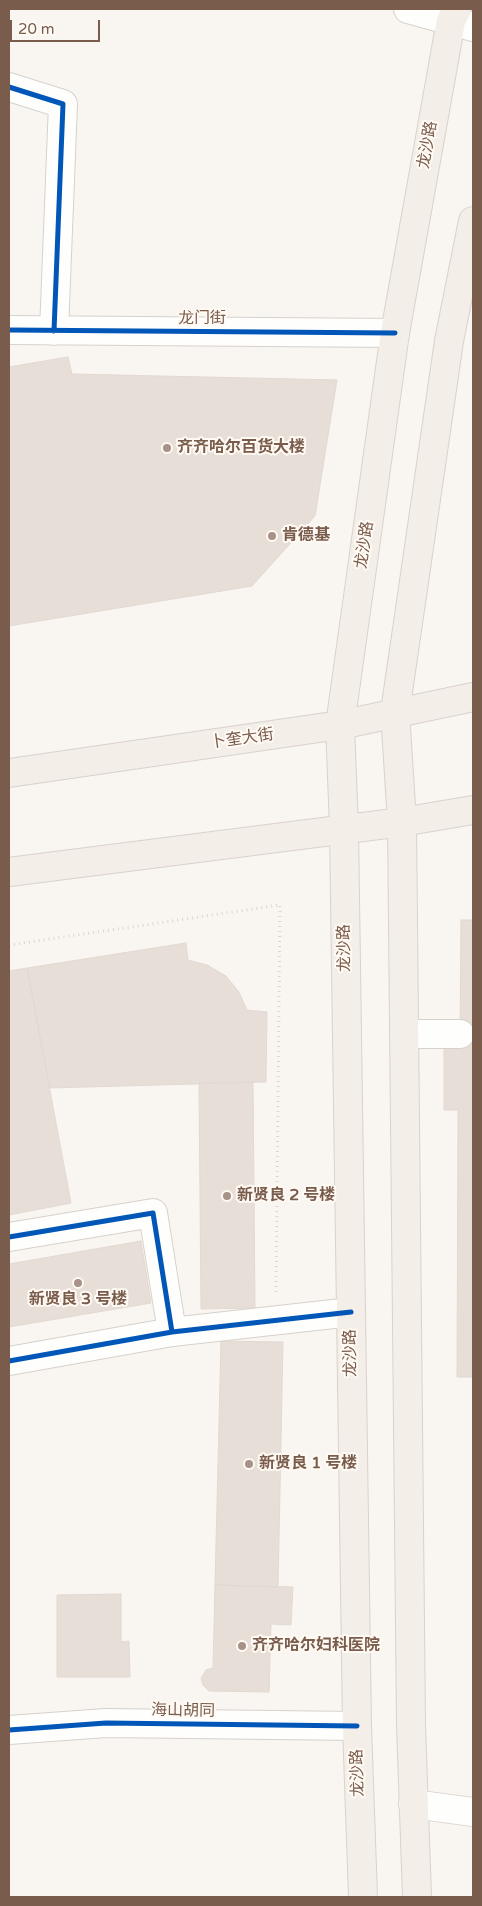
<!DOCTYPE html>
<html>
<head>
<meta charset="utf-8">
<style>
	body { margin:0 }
	#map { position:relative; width:482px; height:1906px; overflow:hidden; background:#f9f5f0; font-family:"Varela Round",sans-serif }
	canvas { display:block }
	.frame { position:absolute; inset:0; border:10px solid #7a5c4d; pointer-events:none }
	.scale { position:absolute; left:10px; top:20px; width:90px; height:22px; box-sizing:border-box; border:2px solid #7a5c4d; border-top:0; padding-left:6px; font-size:15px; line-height:18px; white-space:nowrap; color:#7a5c4d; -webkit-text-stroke:4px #fffaf3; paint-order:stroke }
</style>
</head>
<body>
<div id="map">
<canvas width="482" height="1906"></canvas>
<div class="frame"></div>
<div class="scale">20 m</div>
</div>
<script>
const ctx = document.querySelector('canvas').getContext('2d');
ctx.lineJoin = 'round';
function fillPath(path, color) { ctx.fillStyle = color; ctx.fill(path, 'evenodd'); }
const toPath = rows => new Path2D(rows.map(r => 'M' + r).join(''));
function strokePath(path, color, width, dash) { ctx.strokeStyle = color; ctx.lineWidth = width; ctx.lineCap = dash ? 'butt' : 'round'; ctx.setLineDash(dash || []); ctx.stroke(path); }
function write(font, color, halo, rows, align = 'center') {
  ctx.font = font + ' "Varela Round","Noto Sans SC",sans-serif'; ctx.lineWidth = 4; ctx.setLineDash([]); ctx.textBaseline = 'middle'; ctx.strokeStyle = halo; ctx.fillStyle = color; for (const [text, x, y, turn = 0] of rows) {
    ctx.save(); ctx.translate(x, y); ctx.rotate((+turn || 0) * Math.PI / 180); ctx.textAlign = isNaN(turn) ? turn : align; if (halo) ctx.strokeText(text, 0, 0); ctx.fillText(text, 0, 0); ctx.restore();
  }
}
const building = toPath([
	[68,357,72,374,337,380,315,516,252,586,9,626,9,367,68,357],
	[461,920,473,920,473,1043,460,1043,461,920],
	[186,943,188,960,207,965,226,976,239,992,247,1010,267,1012,266,1082,50,1088,27,968,186,943],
	[27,968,71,1203,9,1215,9,971,27,968],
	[444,1043,473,1043,473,1377,457,1377,458,1110,444,1110,444,1043],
	[253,1082,255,1308,201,1309,199,1083,253,1082],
	[141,1241,151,1303,9,1327,9,1264,141,1241],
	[221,1341,283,1342,278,1587,215,1585,221,1341],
	[215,1585,293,1587,291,1625,271,1624,269,1692,209,1691,203,1685,201,1678,206,1670,213,1668,215,1585],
	[121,1594,121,1642,129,1641,130,1677,57,1677,57,1595,121,1594]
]);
const path = toPath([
	[9,945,280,905,276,1293]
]);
const minor = toPath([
	[9,87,63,104,54,331],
	[9,330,395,333],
	[404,1034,460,1034],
	[9,1237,153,1213,172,1332],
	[9,1361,172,1332,351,1312],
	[9,1730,106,1723,357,1726],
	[413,1804,473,1812]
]);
const secondary = toPath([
	[408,9,473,27]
]);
const primary = toPath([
	[9,773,340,725,473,697],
	[9,872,402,822,473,810],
	[363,1897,357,1726,344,828,340,725,395,333,451,21,457,9],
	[417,1897,411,1725,402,822,395,712,449,341,473,221]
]);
const cycleway = toPath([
	[9,87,63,104,54,331],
	[9,330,395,333],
	[9,1237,153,1213,172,1332],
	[9,1361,172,1332,351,1312],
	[9,1730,106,1723,357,1726]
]);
const markers = [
	[167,448,5,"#a69286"],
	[272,536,5,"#a69286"],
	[227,1196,5,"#a69286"],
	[78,1283,5,"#a69286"],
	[249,1464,5,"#a69286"],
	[242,1646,5,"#a69286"]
];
const streetNames = [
	["龙沙路",428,145,-80],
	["龙门街",202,319],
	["龙沙路",365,545,-82],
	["卜奎大街",242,739,-8],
	["龙沙路",345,948,-91],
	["龙沙路",351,1353,-91],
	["海山胡同",183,1711,1],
	["龙沙路",358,1773,-92]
];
const poiNames = [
	["齐齐哈尔百货大楼",177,448],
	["肯德基",282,536],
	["新贤良 2 号楼",237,1196],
	["新贤良 3 号楼",78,1300,"center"],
	["新贤良 1 号楼",259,1464],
	["齐齐哈尔妇科医院",252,1646]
];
fillPath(building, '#e6ded7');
strokePath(building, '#e2d8d2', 1);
strokePath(minor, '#d7d1cb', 30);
strokePath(secondary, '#d9d2cb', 30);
strokePath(primary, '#dad1cc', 30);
strokePath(path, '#dcd5d0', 3, [1, 4]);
strokePath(minor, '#fefefd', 28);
strokePath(secondary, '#fefefd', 28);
strokePath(primary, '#f3eee8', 28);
strokePath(cycleway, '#0057b8', 5);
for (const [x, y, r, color] of markers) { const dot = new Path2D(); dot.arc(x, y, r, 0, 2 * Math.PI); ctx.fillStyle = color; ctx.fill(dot); strokePath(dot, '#fffaf3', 2); }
write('16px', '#7a5c4d', '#fffaf3', streetNames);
write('bold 16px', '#7a5c4d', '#fffaf3', poiNames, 'left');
</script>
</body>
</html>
